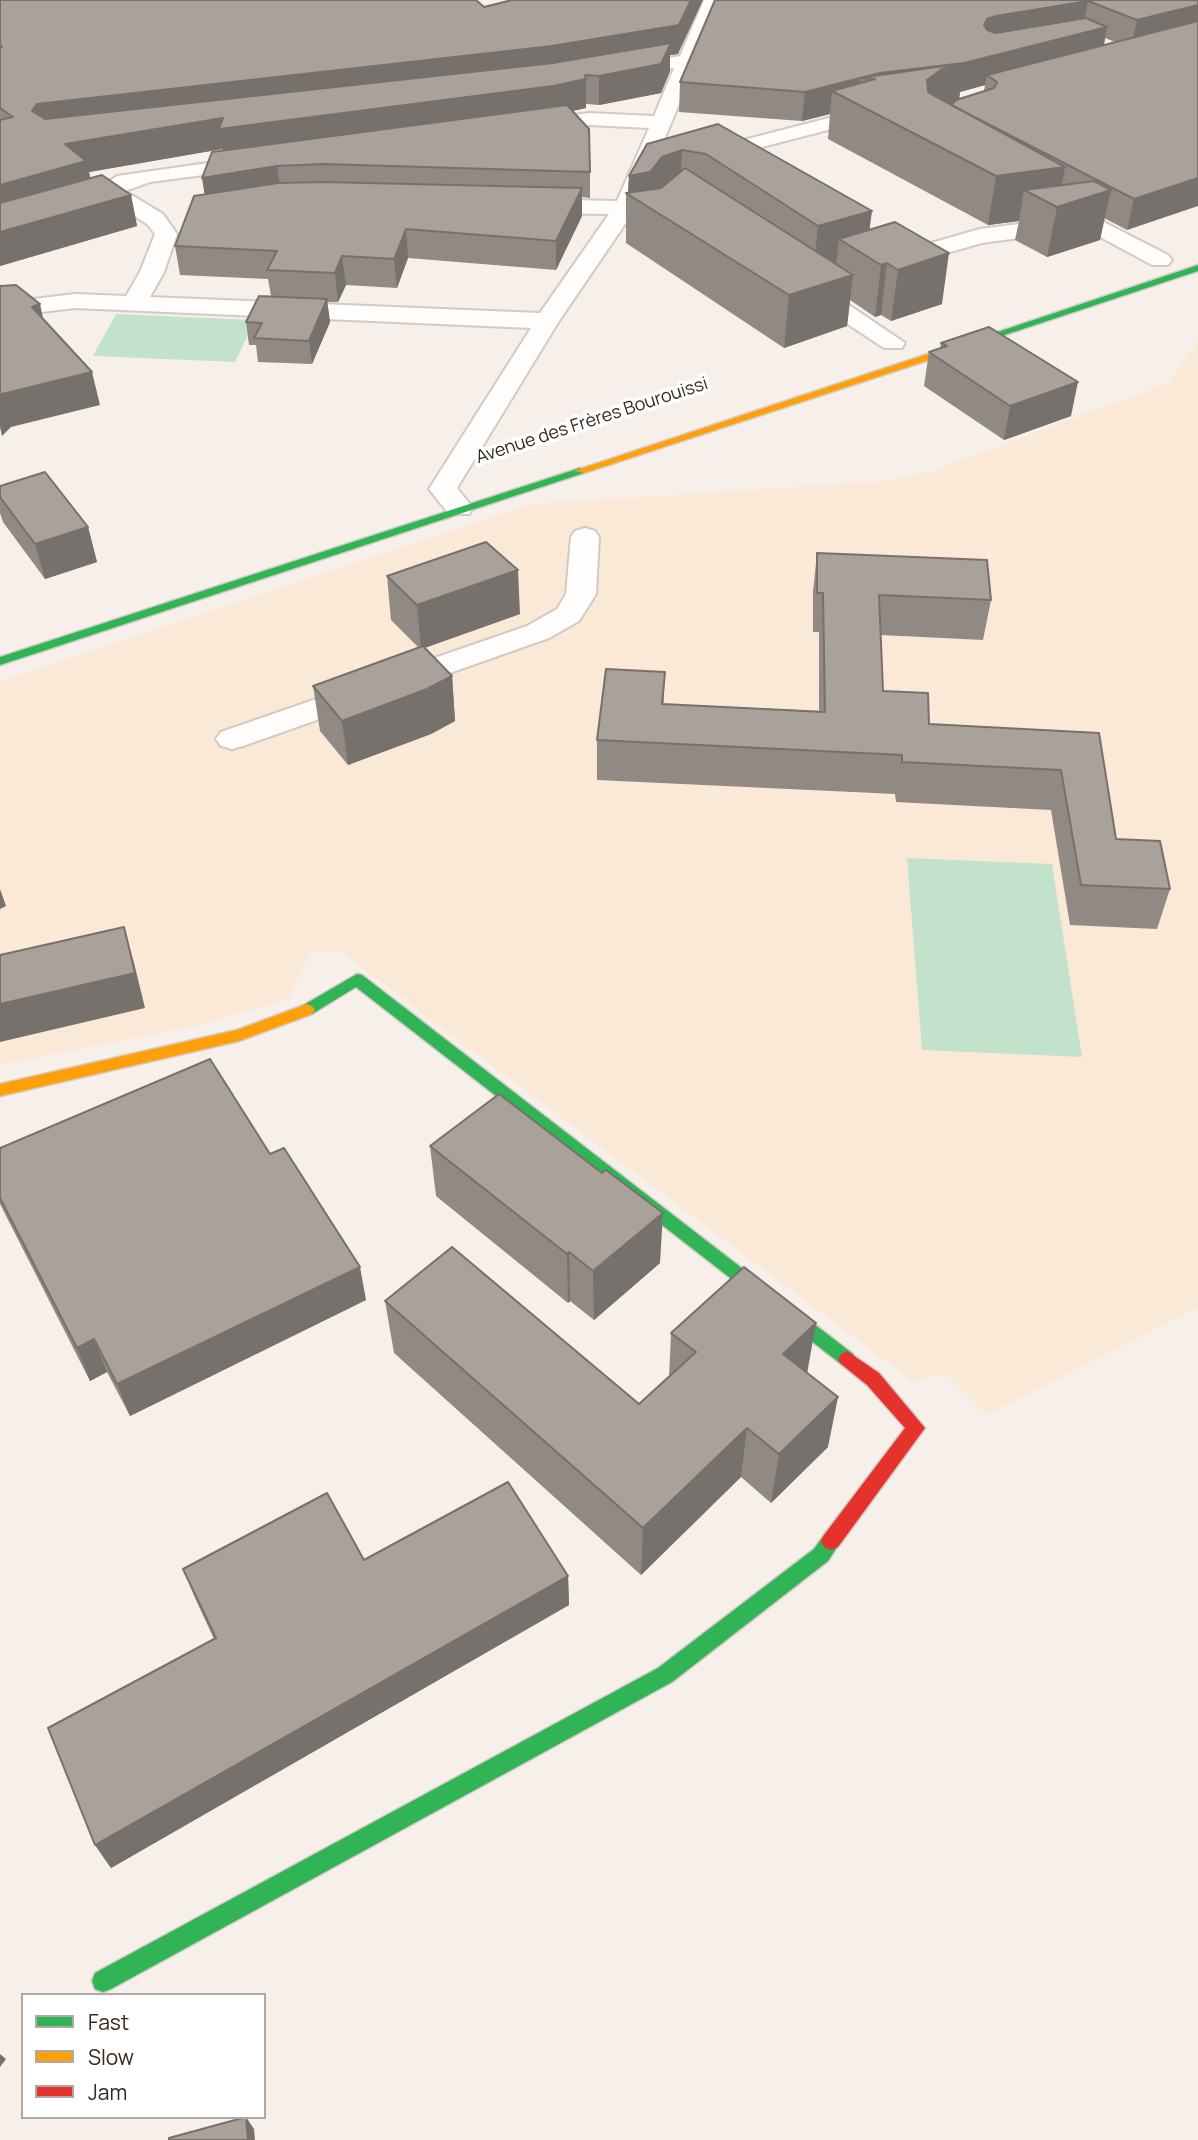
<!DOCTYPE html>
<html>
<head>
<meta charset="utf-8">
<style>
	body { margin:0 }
	#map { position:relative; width:1198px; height:2140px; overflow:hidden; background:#f7f0ea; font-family:Manrope,sans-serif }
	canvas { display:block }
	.legend { position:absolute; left:21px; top:1993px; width:245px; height:126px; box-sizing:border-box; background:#fff; border:2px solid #ada9a5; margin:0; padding:9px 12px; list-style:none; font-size:21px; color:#33281e }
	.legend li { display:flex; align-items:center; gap:14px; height:35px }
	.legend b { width:35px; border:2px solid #ada9a5 }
</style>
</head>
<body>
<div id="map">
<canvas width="1198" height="2140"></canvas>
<ul class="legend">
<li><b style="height:9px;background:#30b455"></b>Fast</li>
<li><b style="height:9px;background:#ff9f0a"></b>Slow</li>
<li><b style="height:9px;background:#e5322d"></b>Jam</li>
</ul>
</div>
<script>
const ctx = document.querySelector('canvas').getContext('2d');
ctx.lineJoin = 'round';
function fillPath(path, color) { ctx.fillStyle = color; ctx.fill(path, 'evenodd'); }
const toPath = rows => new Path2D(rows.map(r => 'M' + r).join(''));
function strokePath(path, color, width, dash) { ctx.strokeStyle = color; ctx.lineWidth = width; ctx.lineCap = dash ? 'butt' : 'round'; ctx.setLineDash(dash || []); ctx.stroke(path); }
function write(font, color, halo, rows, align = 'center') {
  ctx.font = font + ' Manrope,sans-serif'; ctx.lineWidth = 7; ctx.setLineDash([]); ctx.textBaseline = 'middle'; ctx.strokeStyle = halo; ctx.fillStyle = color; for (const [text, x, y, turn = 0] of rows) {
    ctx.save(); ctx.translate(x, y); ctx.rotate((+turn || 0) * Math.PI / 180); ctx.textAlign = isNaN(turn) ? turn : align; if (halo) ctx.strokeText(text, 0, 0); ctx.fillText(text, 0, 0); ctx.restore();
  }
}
const built = toPath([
	[1198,340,1198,1307,987,1415,946,1374,912,1381,341,952,311,951,288,999,199,1025,0,1065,0,682,534,504,887,481,930,472,1168,383]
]);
const green = toPath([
	[116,314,255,320,235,362,93,356],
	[907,858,1052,864,1082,1057,922,1050]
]);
const street = toPath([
	[704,0,722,0,636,208,559,321,457,488,473,508,469,514,449,514,429,489,531,328,75,308,0,317,0,303,75,294,126,296,140,272,155,234,147,224,101,195,108,182,117,176,257,156,268,162,265,167,150,182,125,191,163,214,177,234,164,272,150,297,540,313,609,214,528,213,517,206,528,199,617,201,649,128,589,125,528,133,518,127,528,121,589,113,654,116,674,68,620,79,610,73,620,67,680,56,704,0],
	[879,105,889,111,886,115,700,163,689,157,693,153,879,105],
	[1057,198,1168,255,1172,260,1168,265,1152,265,1080,226,1070,231,982,243,890,269,882,267,878,262,882,257,980,229,1065,218,1046,205,1057,198],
	[804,278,812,280,905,343,902,348,884,348,796,290,792,285,796,280,804,278],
	[585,528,595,531,599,537,596,594,579,621,549,638,243,746,232,749,221,746,216,739,221,732,527,626,557,609,566,594,571,537,575,531,585,528]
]);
const fast = toPath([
	[1198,265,1198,271,932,359,923,357,1198,265],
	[580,468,586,471,584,473,0,665,0,657,580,468],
	[357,974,362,975,853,1354,856,1359,853,1364,847,1367,841,1364,356,987,312,1014,302,1014,299,1010,302,1006,357,974],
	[831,1532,838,1535,841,1541,828,1561,672,1682,111,1989,103,1992,95,1989,92,1981,95,1973,658,1668,814,1549,824,1535,831,1532]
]);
const slow = toPath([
	[928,354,932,355,932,359,584,473,574,471,928,354],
	[307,1004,312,1006,315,1010,312,1014,239,1041,0,1096,0,1084,237,1030,307,1004]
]);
const jam = toPath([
	[847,1351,879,1373,925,1428,838,1547,831,1550,824,1547,821,1541,824,1535,905,1428,867,1385,841,1364,838,1359,841,1354,847,1351]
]);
const wall = toPath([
	[0,0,484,7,678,54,670,55,670,71,661,93,599,105,586,104,586,108,572,111,590,172,590,198,582,197,582,216,556,270,408,258,397,288,346,285,338,302,327,302,330,322,312,364,258,362,256,345,249,345,246,322,271,296,268,279,180,275,175,246,205,194,222,151,222,149,89,172,90,179,131,195,137,226,0,266],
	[715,0,1198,0,1127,230,1104,218,1100,240,1047,257,1015,240,1019,221,988,225,828,139,830,114,802,121,679,112,680,82],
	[1105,38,1115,42,1104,45],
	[985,85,984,91,959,99,960,92],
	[718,124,869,230,942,304,891,321,881,315,875,317,850,300,847,326,784,348,626,243,626,193,628,193,629,176],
	[941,343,1071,416,1004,440,924,386,929,352,940,349],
	[0,486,88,527,97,562,45,579,3,522,0,513],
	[817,553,991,600,983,640,881,635,883,691,929,724,1099,733,1116,839,1170,889,1157,929,1070,925,1051,810,896,802,895,794,597,780,597,740,664,704,819,711,819,632,813,632,813,592],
	[387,576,520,614,425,648,452,676,455,721,431,734,348,765,320,731,313,686,419,648,391,620],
	[430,1146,660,1263,594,1320,570,1301,568,1303,436,1196],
	[0,1148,270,1154,366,1300,130,1416,107,1372,90,1381,0,1204],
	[385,1301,639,1404,669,1377,671,1333,808,1373,828,1447,771,1503,741,1477,641,1575,394,1353],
	[364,1560,568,1576,569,1605,111,1868,95,1845,214,1639,195,1598,183,1569]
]);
const shadedWall = toPath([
	[691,0,703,0,678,54,670,55,670,71,661,93,599,105,599,76,661,64,38,141,32,111,37,104],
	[1088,1,1083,29,991,44,984,25,987,19,996,16],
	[1198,5,1198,31,1131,48,1137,20],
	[1107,27,1102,55,987,75,985,85,960,92,958,108,875,79,860,78],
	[860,78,857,104,832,91,830,114,802,121,805,92],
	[586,79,586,108,554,115,223,159,222,149,89,172,93,191,0,218,0,185,65,144,223,118],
	[682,150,680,197,628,194,629,176,662,157],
	[277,166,281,192,206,204,202,178],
	[1065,167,1058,207,1111,190,1100,240,1047,257,1057,207,1024,190,1019,221,988,225,996,176],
	[1198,178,1198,206,1127,230,1134,199],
	[582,188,582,216,556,270,556,241],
	[131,195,137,226,0,266,0,232],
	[872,211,866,256,839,239,836,268,813,275,818,226],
	[406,229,408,258,397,288,394,259],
	[949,253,942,304,891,321,898,270],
	[342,256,346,285,338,302,335,273],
	[887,263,881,315,875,317,881,265],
	[853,275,847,326,784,348,789,295],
	[327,299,330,322,312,364,309,341],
	[40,304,47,337,32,307],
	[92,372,100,405,11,427,2,436,0,427,0,396,2,394],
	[1078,382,1071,416,1004,440,1010,406],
	[88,527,97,562,45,579,35,544],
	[518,570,520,614,421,649,417,605],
	[665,672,663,712,662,704],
	[452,676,455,721,431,734,348,765,342,721],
	[0,889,6,906,0,909],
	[124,927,134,963,145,1008,0,1042,0,1004],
	[663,1213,660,1263,594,1320,593,1271],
	[569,1252,570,1301,568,1303,567,1254],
	[360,1267,366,1300,130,1416,117,1384],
	[816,1323,807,1374,783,1354],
	[94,1339,107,1372,90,1381,77,1348],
	[838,1397,828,1447,771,1503,779,1454],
	[747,1428,741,1477,641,1575,643,1528],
	[568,1576,569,1605,111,1868,95,1845],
	[0,2054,6,2059,0,2067],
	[246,2117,254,2129,255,2140,248,2140]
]);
const building = toPath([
	[0,0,476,0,484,7,512,0,691,0,679,25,552,46,37,104,32,111,45,119,553,63,671,43,661,64,599,76,585,75,586,79,553,86,219,129,223,118,65,144,86,161,0,185,0,120,13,117,0,108,0,48,2,47,0,44,0,0],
	[715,0,1198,0,1198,5,1137,20,1088,1,996,16,987,19,984,25,987,30,996,33,1086,18,1107,27,964,63,880,73,805,92,680,82,715,0],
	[1198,21,1198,178,1134,199,951,105,956,100,994,88,997,82,987,75,1198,21],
	[965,63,942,69,927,80,928,92,1065,167,996,176,832,91,875,79,860,78,965,63],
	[567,105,589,129,590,172,324,164,277,166,202,178,212,152,567,105],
	[718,124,872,211,818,226,706,154,682,150,662,157,650,172,629,176,647,144,718,124],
	[685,168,853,275,789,295,626,193,661,188,685,168],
	[102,175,131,195,0,232,0,203,102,175],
	[1094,181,1111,190,1057,207,1024,190,1094,181],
	[324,182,582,188,556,241,406,229,394,259,342,256,335,273,267,270,277,251,175,246,194,196,278,183,324,182],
	[895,222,949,253,898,270,887,263,881,265,839,239,895,222],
	[16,285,40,304,32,307,92,372,2,394,0,396,0,286,16,285],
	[259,296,327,299,309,341,254,338,262,323,246,322,259,296],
	[989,327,1078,382,1010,406,929,352,947,346,941,343,989,327],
	[45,472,88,527,35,544,0,497,0,486,45,472],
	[486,542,518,570,417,605,387,576,486,542],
	[817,553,987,560,991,600,879,595,883,691,928,693,929,724,1099,733,1116,839,1160,841,1170,889,1081,885,1061,770,902,762,902,755,597,740,606,669,665,672,662,704,825,712,823,593,817,593,817,553],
	[423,646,452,676,427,689,342,721,313,686,423,646],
	[124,927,135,973,0,1004,0,955,124,927],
	[210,1059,270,1154,284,1148,360,1267,117,1384,94,1339,77,1348,0,1198,0,1148,210,1059],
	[499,1094,602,1173,606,1170,663,1213,593,1271,569,1252,567,1254,430,1146,499,1094],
	[452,1247,639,1404,696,1352,671,1333,744,1267,816,1323,783,1354,838,1397,779,1454,747,1428,643,1528,385,1301,452,1247],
	[508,1482,568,1576,95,1845,48,1728,216,1638,183,1569,327,1493,364,1560,508,1482],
	[246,2117,248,2140,169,2140,169,2138,246,2117]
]);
const farStreetnames = [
	["Avenue des Frères Bourouissi",592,421,-18]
];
fillPath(built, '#fbe9d8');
fillPath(green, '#c3e2cc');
strokePath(street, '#d2cac3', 4);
strokePath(fast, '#d2cac3', 3);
strokePath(slow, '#d2cac3', 3);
strokePath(jam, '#d2cac3', 3);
fillPath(street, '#fefdfc');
fillPath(fast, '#30b455');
fillPath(slow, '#ff9f0a');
fillPath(jam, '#e5322d');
fillPath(wall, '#918a84');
fillPath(shadedWall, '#76716c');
fillPath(building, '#a9a19a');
strokePath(building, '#76716c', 2);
write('18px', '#33281e', '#fff', farStreetnames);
</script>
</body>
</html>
